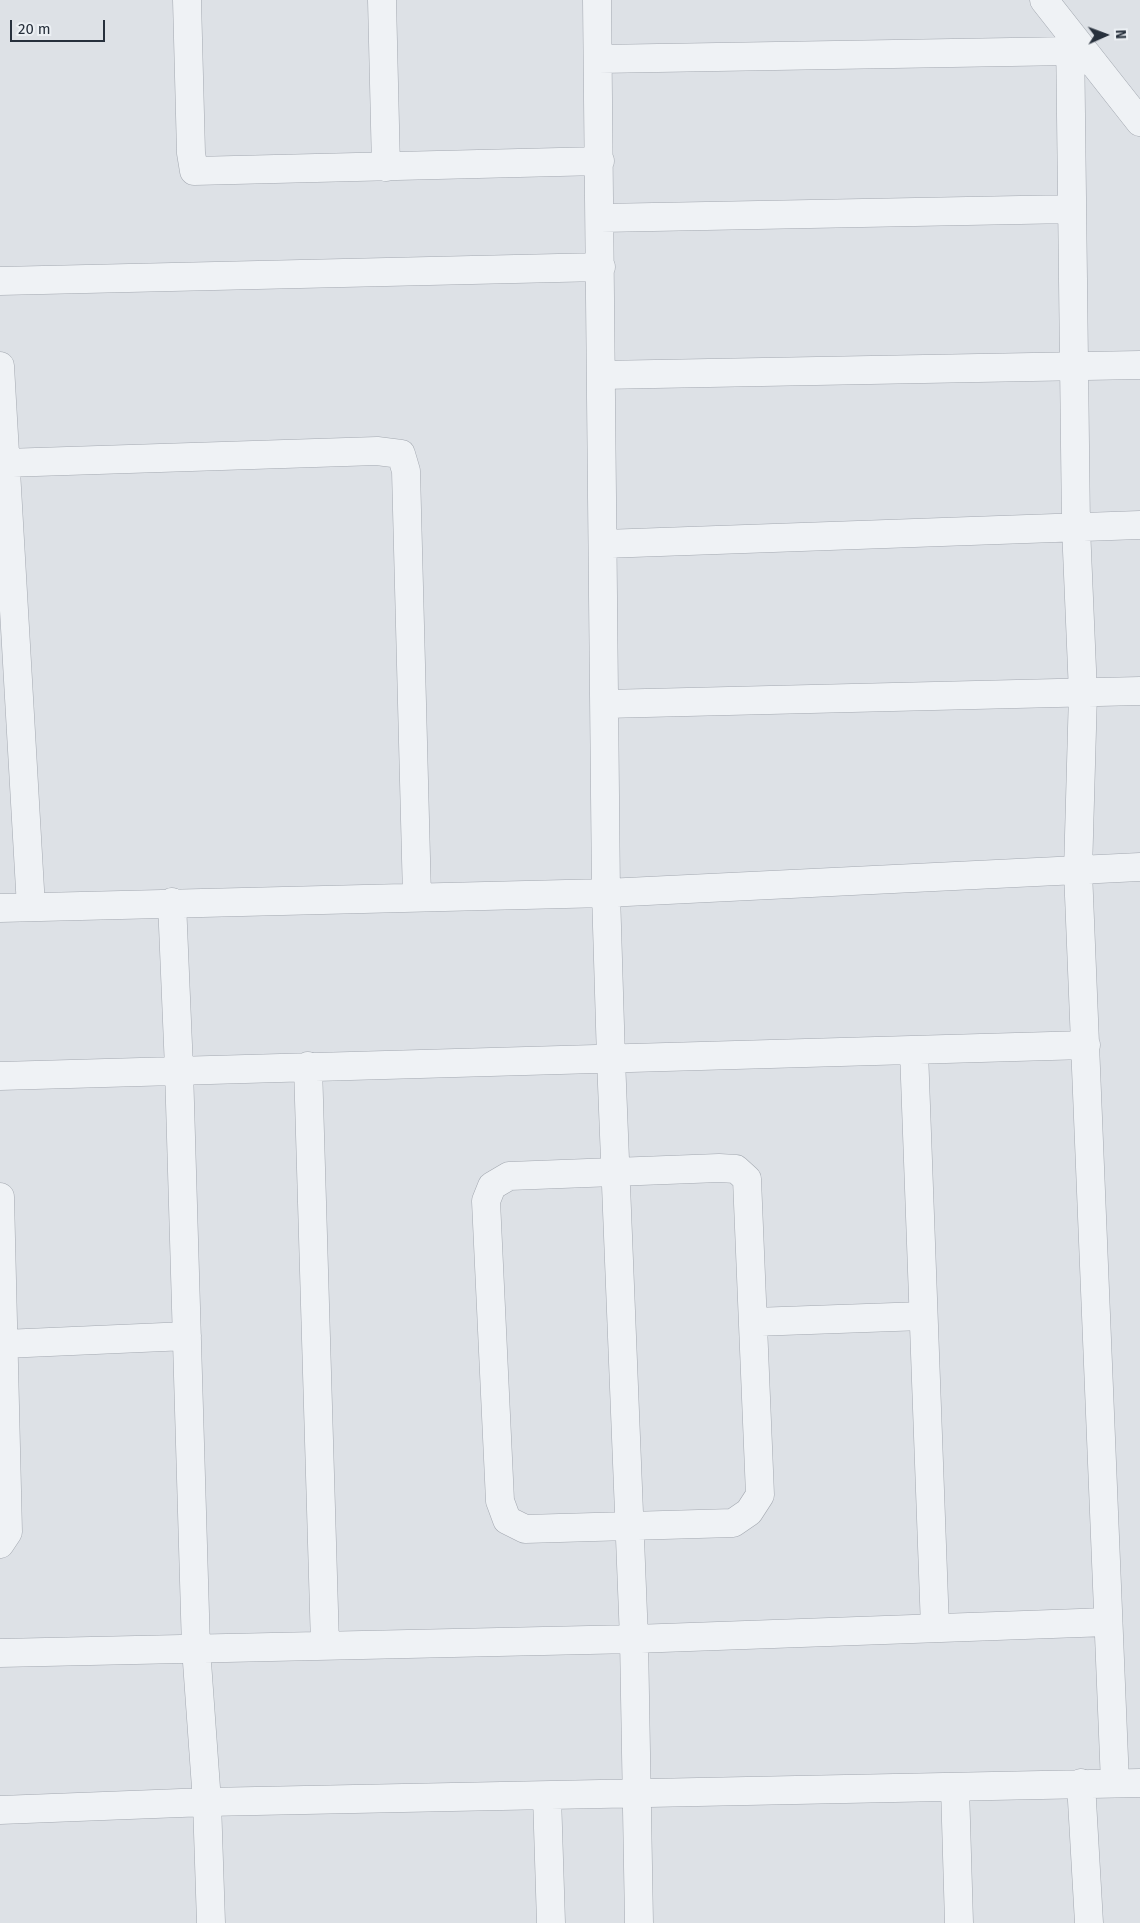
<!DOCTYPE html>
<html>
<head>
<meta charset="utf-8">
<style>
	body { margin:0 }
	#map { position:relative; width:1140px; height:1923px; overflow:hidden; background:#dde1e6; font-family:"Fira Sans",sans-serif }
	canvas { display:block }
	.north { position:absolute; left:1080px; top:10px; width:50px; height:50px; -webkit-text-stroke:4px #ecf0f4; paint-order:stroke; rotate:88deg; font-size:14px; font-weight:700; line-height:20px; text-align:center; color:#27303c }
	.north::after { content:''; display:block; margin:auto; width:18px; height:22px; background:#27303c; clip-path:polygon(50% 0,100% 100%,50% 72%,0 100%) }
	.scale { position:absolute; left:10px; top:20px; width:95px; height:22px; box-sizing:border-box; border:2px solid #27303c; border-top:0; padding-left:6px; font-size:15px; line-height:18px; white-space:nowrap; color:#27303c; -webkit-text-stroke:4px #ecf0f4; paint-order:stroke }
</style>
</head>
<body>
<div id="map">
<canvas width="1140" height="1923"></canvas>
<div class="north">N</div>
<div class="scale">20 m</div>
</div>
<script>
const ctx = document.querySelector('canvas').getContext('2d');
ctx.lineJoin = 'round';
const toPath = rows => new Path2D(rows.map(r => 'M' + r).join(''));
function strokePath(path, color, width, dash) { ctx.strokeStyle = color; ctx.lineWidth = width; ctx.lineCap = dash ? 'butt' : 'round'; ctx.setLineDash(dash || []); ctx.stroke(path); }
const street = toPath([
	[187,0,191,153,194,171,600,161],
	[382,0,386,167],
	[597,0,606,893,611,1059,634,1639,639,1923],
	[1044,0,1140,122],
	[1070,33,1076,527,1083,693,1078,871,1115,1783],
	[599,59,1070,51],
	[601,218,1072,209],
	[0,281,601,267],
	[0,366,31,907],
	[601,375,1140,365],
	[5,463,377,451,401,454,406,471,417,897],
	[604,544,1140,525],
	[605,704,1140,691],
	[172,902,179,1069,196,1648,207,1802,211,1923],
	[0,908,606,893,1140,867],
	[914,1051,935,1628],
	[308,1066,325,1645],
	[0,1076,1086,1045],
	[719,1168,736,1169,747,1179,760,1495,749,1512,733,1523,525,1529,507,1520,500,1501,486,1201,492,1186,509,1176,719,1168],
	[0,1197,8,1532,0,1544],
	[754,1322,923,1316],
	[4,1344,187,1336],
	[0,1653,634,1639,1108,1622],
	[1081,1783,1089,1923],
	[955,1787,959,1923],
	[547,1796,551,1923],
	[0,1810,207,1802,1140,1783]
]);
strokePath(street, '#a3a8b0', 29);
strokePath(street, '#eff2f5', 28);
</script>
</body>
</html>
